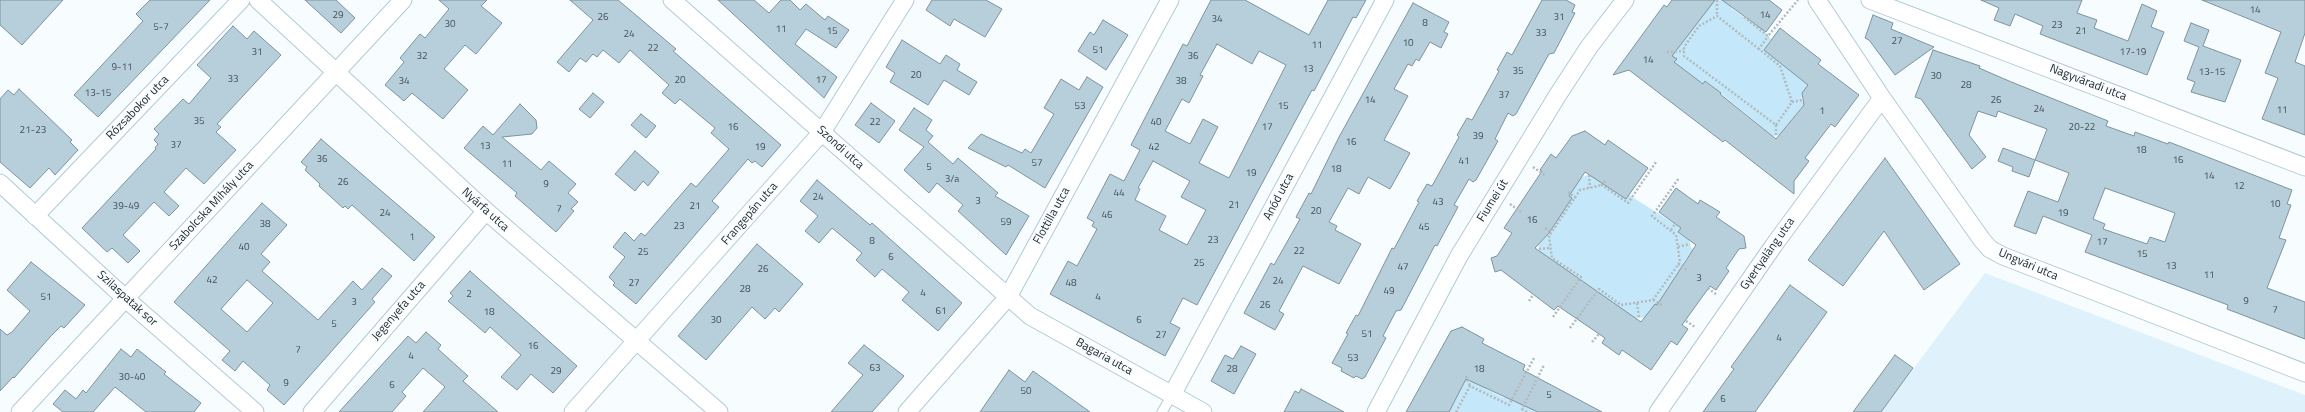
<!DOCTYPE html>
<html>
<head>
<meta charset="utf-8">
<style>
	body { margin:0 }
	canvas { display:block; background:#f7fcfe }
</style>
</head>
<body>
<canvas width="2305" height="412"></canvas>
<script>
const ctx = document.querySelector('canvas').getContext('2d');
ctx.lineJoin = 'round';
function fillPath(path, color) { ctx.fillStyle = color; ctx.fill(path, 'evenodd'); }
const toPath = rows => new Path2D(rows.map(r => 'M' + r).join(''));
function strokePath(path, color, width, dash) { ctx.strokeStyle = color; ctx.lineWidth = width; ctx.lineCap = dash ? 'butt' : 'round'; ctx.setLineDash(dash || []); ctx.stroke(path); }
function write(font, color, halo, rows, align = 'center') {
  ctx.font = font + ' "Titillium Web",sans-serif'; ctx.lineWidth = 3; ctx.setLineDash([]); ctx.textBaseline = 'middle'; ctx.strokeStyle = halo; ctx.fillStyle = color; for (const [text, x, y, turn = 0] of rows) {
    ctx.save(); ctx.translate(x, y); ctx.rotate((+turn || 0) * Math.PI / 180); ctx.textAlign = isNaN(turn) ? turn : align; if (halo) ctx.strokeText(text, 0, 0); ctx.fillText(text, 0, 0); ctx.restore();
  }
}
const built = toPath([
	[1985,273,2305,395,2305,412,1881,412]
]);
const green = toPath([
	[1709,0,1737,0,1731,8,1748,20,1751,16,1771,39,1764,50,1808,85,1802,93,1801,99,1804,104,1779,135,1773,136,1706,81,1703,84,1674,62,1676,59,1667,52,1698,22,1710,6],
	[1589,175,1597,175,1608,187,1626,199,1629,195,1681,228,1678,233,1689,240,1691,248,1700,253,1697,257,1690,253,1683,263,1689,267,1681,270,1660,300,1661,308,1655,304,1645,317,1634,319,1577,277,1540,253,1538,245,1549,233,1572,198,1567,194,1582,177],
	[1462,377,1487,385,1486,389,1504,398,1507,394,1538,412,1449,412,1458,395]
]);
const building = toPath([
	[0,0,63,0,22,45,0,25,0,0],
	[150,0,210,0,98,117,74,95,143,21,136,14,150,0],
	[305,0,336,0,355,18,341,33,305,0],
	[439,0,487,0,481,6,502,23,476,54,465,45,444,69,468,90,443,119,412,93,404,101,385,85,404,62,400,58,420,34,425,38,449,9,439,0],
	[570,0,618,0,676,49,673,51,781,145,762,167,755,161,752,163,748,159,712,201,719,207,636,304,613,285,615,283,609,277,625,257,613,247,625,232,634,241,641,233,645,236,691,183,696,187,729,149,711,133,715,128,680,99,675,104,662,93,669,85,630,50,619,63,603,50,597,57,593,54,586,62,580,58,569,72,557,62,593,20,570,0],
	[718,0,754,0,769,13,781,0,790,0,800,10,806,4,825,20,828,16,849,30,836,48,806,29,795,44,837,77,824,98,718,0],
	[932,0,986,0,1002,9,985,37,954,19,950,26,926,10,932,0],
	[1211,0,1245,0,1309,35,1328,0,1366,0,1356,18,1353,17,1314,91,1312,90,1197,305,1183,298,1170,323,1180,328,1165,356,1050,294,1068,261,1077,266,1097,229,1092,226,1094,222,1087,218,1110,174,1124,181,1140,150,1131,145,1183,44,1187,46,1211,0],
	[1217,44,1252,64,1259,51,1286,65,1229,178,1199,163,1218,127,1203,119,1190,144,1165,131,1182,99,1189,103,1203,76,1200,75,1217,44],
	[1153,161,1190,181,1181,197,1206,210,1187,245,1159,230,1166,216,1135,200,1140,189,1138,188,1153,161],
	[1542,0,1566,0,1575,5,1572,12,1575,13,1554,53,1549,54,1516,114,1513,116,1508,113,1495,139,1498,141,1476,180,1473,182,1469,179,1454,205,1458,207,1437,246,1435,245,1401,310,1396,311,1383,336,1386,338,1365,377,1362,379,1356,376,1354,378,1341,371,1342,368,1332,363,1348,334,1346,333,1356,315,1358,316,1392,248,1394,249,1419,202,1417,201,1427,184,1432,186,1459,137,1457,135,1467,118,1472,120,1499,71,1497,70,1507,52,1512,55,1542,0],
	[1672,0,1715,0,1672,56,1677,59,1674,62,1703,84,1705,81,1721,93,1720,94,1776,139,1804,105,1802,93,1808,85,1764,50,1780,28,1821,60,1818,64,1859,95,1835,127,1831,124,1805,158,1809,161,1794,181,1794,194,1725,140,1723,142,1629,70,1613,75,1664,5,1667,7,1672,0],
	[1722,0,1769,0,1782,10,1766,32,1722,0],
	[1981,0,2082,0,2077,13,2097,20,2094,28,2128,41,2142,4,2157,11,2151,27,2164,32,2147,75,2040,34,2043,26,2015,14,2010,26,1994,20,1999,8,1981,0],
	[2202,0,2305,0,2305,33,2295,62,2305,66,2305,135,2262,119,2278,78,2265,73,2281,32,2202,0],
	[1413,3,1449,22,1444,32,1448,34,1441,48,1430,42,1419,61,1416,59,1412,66,1408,64,1394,89,1408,96,1384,140,1410,153,1390,189,1368,177,1359,194,1348,188,1329,222,1337,226,1335,230,1361,244,1339,284,1303,266,1279,311,1284,314,1275,330,1244,313,1271,263,1274,265,1300,219,1296,217,1309,193,1311,194,1339,137,1413,3],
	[1873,15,1893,23,1891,29,1934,47,1895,75,1869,40,1865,38,1873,15],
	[1103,20,1128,35,1106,70,1078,51,1090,32,1094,35,1103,20],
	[2191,23,2209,30,2203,46,2241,60,2225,102,2191,92,2195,82,2187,79,2199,47,2184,41,2191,23],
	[233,26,247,39,254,31,281,55,217,124,221,127,216,132,236,150,204,184,186,168,164,192,179,206,169,216,154,202,123,235,140,251,128,263,112,248,107,252,82,228,156,149,155,148,158,144,154,140,159,134,154,129,183,99,189,104,211,78,197,65,233,26],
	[902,40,940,64,946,55,960,64,957,70,977,82,969,95,944,80,928,105,890,82,895,73,886,67,902,40],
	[1933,50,1980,66,1979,68,2009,81,2108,121,2106,126,2134,136,2135,132,2168,144,2169,142,2292,190,2287,204,2291,205,2279,238,2286,240,2267,288,2305,302,2305,339,2227,309,2228,305,2085,252,2092,235,2043,216,2036,234,2014,226,2028,191,2058,202,2069,173,2035,160,2029,177,2012,171,2013,167,1998,161,2003,148,2035,160,2047,129,1998,111,1996,117,1978,111,1969,135,1986,157,1972,169,1921,99,1915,97,1933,50],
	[2105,188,2175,213,2165,242,2150,237,2147,244,2103,229,2105,224,2093,219,2105,188],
	[1087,77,1103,87,1045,188,1008,165,1006,167,968,148,981,134,1022,153,1025,149,1031,153,1054,114,1044,108,1061,79,1079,90,1087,77],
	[19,89,72,140,70,142,78,150,55,175,49,168,30,188,0,162,0,99,8,90,14,95,19,89],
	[593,93,604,102,590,118,579,109,593,93],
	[871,103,895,121,879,143,855,125,871,103],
	[520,104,536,120,537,128,532,134,502,137,541,170,549,161,576,184,568,193,578,202,571,209,574,211,556,232,515,196,517,193,464,148,483,126,493,135,520,104],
	[914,108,932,120,926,130,933,136,928,142,953,164,958,158,998,193,995,196,1029,216,1006,255,958,211,963,205,937,183,929,193,904,170,924,147,899,130,914,108],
	[641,114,656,126,646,138,631,125,641,114],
	[1585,131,1605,145,1608,140,1648,168,1626,199,1585,172,1569,196,1572,198,1549,233,1535,248,1641,322,1655,304,1657,305,1696,245,1678,232,1681,228,1659,212,1676,188,1698,204,1700,200,1720,212,1716,217,1744,236,1746,248,1739,249,1726,268,1729,271,1716,290,1710,286,1682,325,1688,329,1677,345,1671,341,1651,370,1622,350,1619,355,1602,343,1605,338,1558,306,1554,310,1501,270,1495,272,1491,258,1497,256,1512,233,1504,228,1542,171,1540,170,1551,154,1556,158,1572,136,1585,131],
	[321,139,435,237,414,261,352,205,348,209,345,206,343,208,319,186,320,184,305,170,307,167,301,162,321,139],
	[635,151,659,172,648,186,643,181,635,191,615,174,635,151],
	[1885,158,1960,264,1924,290,1884,231,1843,286,1808,260,1885,158],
	[817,180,870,225,872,223,962,303,938,331,902,300,909,292,882,269,875,277,856,260,862,253,832,228,819,243,805,231,818,216,800,201,817,180],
	[262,203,287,225,261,254,270,262,262,271,318,320,353,281,362,290,382,268,392,276,372,299,375,302,284,405,267,390,270,385,243,361,235,371,222,360,230,351,174,302,262,203],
	[247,280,273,303,247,332,221,309,247,280],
	[757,244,803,284,779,312,775,308,765,319,752,307,706,360,678,336,757,244],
	[31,262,85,305,64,328,61,326,50,337,14,378,13,377,0,391,0,329,7,335,12,332,30,311,7,290,31,262],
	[470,271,577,366,553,393,531,374,517,390,501,377,521,355,490,327,485,333,448,301,453,296,450,293,470,271],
	[1790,285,1827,312,1755,412,1703,412,1734,369,1731,367,1790,285],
	[1462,327,1484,339,1482,343,1525,365,1523,370,1602,412,1538,412,1466,379,1449,412,1406,412,1451,331,1462,327],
	[426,332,441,345,438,349,468,376,463,381,498,412,423,412,445,387,423,368,402,392,406,396,392,412,339,412,408,336,416,343,426,332],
	[864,345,904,376,872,412,831,412,863,375,848,363,864,345],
	[1241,346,1256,354,1234,394,1211,381,1225,355,1233,359,1241,346],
	[121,349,131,357,137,349,166,372,164,374,201,403,194,412,146,412,115,387,93,412,63,412,53,404,65,390,76,399,83,390,86,393,121,349],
	[1895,355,1913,368,1881,412,1853,412,1895,355],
	[1009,370,1025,382,1033,371,1090,412,980,412,1009,370],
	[1301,389,1344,412,1284,412,1295,391,1299,393,1301,389]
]);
const path = toPath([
	[1717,0,1717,16],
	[1744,17,1768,36,1798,0],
	[1759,49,1717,16,1699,26,1684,47,1684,56,1776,125,1792,102,1780,66,1759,49,1768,36],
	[1667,52,1684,51],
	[1792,102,1802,100],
	[1776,125,1776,135],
	[1533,167,1546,176],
	[1589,175,1590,188],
	[1605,181,1602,185,1628,203,1656,162],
	[1568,192,1576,198],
	[1510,204,1521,212],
	[1545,228,1551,233],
	[1671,230,1675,224],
	[1678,247,1690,244],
	[1539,249,1550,248],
	[1678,264,1687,270],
	[1708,288,1717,295],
	[1653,300,1663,306],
	[1529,301,1533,295],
	[1637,303,1639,318],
	[1553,317,1581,277,1552,258,1549,236,1580,190,1602,185],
	[1686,321,1695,327],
	[1570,328,1599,289,1621,305,1653,300,1680,262,1676,235,1652,216,1679,178],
	[1592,342,1599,334],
	[1466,376,1470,386],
	[1456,412,1470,386,1509,405,1534,358],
	[1527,412,1522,409,1544,365]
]);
const lane = toPath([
	[1162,412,1172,395]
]);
const street = toPath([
	[258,0,486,211,719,412],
	[672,0,1030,316,1203,412],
	[1817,0,1882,98,1982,240,1990,249,2003,256,2305,373],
	[1870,0,2305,167],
	[0,183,126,299,255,412],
	[35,216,241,0],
	[1172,395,1385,0],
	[20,412,403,0],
	[312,412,486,211],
	[573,412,822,132,905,0],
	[907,412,1008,297,1170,0],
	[1376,412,1459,256,1559,93,1589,47,1625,0],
	[1658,412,1774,245,1882,98]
]);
const numberNames = [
	["14",2255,11],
	["29",338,16],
	["14",1765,16],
	["26",603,18],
	["31",1559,18],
	["34",1217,20],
	["8",1425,24],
	["30",450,25],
	["23",2057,26],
	["5-7",161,28],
	["11",781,30],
	["15",832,32],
	["21",2081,32],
	["33",1541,34],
	["24",629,35],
	["27",1897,42],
	["10",1408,44],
	["11",1317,46],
	["22",653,49],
	["51",1098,51],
	["31",257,53],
	["17-19",2133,53],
	["32",422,57],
	["36",1193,57],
	["14",1648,61],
	["9-11",122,68],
	["13",1308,70],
	["35",1518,72],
	["13-15",2212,73],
	["20",916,76],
	["30",1936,77],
	["33",233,80],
	["20",680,81],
	["17",821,81],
	["34",404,82],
	["38",1181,82],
	["28",1966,86],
	["13-15",98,94],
	["37",1504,96],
	["14",1370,101],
	["26",1996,101],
	["53",1080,107],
	["15",1283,107],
	["24",2039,110],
	["11",2282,111],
	["1",1822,112],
	["35",199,122],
	["22",875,123],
	["40",1156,123],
	["16",733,128],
	["17",1267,128],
	["20-22",2082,128],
	["21-23",33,131],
	["39",1478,137],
	["16",1351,143],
	["37",176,146],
	["13",485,147],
	["19",760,148],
	["42",1154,148],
	["18",2141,151],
	["36",322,160],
	["16",2178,161],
	["41",1464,162],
	["57",1037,164],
	["11",507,165],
	["5",929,168],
	["18",1336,170],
	["19",1251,174],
	["14",2209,177],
	["3/a",952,180],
	["26",343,183],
	["9",546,185],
	["12",2239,187],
	["44",1119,194],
	["24",818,198],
	["3",978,202],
	["43",1438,203],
	["10",2275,205],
	["21",1234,206],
	["39-49",126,207],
	["21",695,207],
	["7",559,210],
	["20",1316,212],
	["24",385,214],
	["19",2063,214],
	["46",1107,216],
	["16",1532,221],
	["59",1006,223],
	["38",265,225],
	["23",679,227],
	["45",1424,228],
	["1",412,238],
	["23",1213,241],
	["8",872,242],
	["17",2102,243],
	["40",244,248],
	["22",1299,252],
	["25",643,253],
	["15",2142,255],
	["6",891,258],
	["25",1199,264],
	["13",2171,267],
	["47",1403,268],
	["26",763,270],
	["11",2209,276],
	["3",1699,279],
	["42",212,281],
	["24",1278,282],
	["27",634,284],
	["48",1071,284],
	["28",745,290],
	["49",1389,292],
	["4",923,294],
	["2",469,295],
	["51",46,298],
	["4",1098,298],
	["9",2246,302],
	["3",354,303],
	["26",1265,306],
	["7",2275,311],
	["61",941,312],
	["18",489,313],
	["30",716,321],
	["6",1139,321],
	["5",334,325],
	["51",1367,335],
	["27",1161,336],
	["4",1779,339],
	["16",533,347],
	["7",298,351],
	["4",411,357],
	["53",1353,359],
	["63",875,369],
	["28",1232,370],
	["18",1479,370],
	["29",556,372],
	["30-40",132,378],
	["9",286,384],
	["6",392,386],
	["50",1026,392],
	["5",1549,396],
	["6",1723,400]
];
const streetNames = [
	["Nagyváradi utca",2088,83,21],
	["Rózsabokor utca",138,108,-46],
	["Szondi utca",840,148,42],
	["Anód utca",1279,197,-62],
	["Fiumei út",1493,201,-58],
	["Szabolcska Mihály utca",212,206,-47],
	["Nyárfa utca",485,210,42],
	["Frangepán utca",750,214,-49],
	["Flottilla utca",1052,216,-61],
	["Gyertyaláng utca",1768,254,-55],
	["Ungvári utca",2028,265,23],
	["Szilaspatak sor",127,299,42],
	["Jegenyefa utca",399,311,-49],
	["Bagaria utca",1104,357,29]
];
fillPath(built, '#dff2fb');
fillPath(green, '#c4e8f9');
fillPath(building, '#b7cfda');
strokePath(building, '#7d939e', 1);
strokePath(lane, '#b2cad5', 11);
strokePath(street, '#b2cad5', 19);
strokePath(path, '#b3b9bc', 2.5, [2, 2]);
strokePath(lane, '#fff', 9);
strokePath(street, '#fff', 17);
write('10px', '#445057', null, numberNames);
write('12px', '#1d262b', '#f7fcfe', streetNames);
</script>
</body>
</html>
